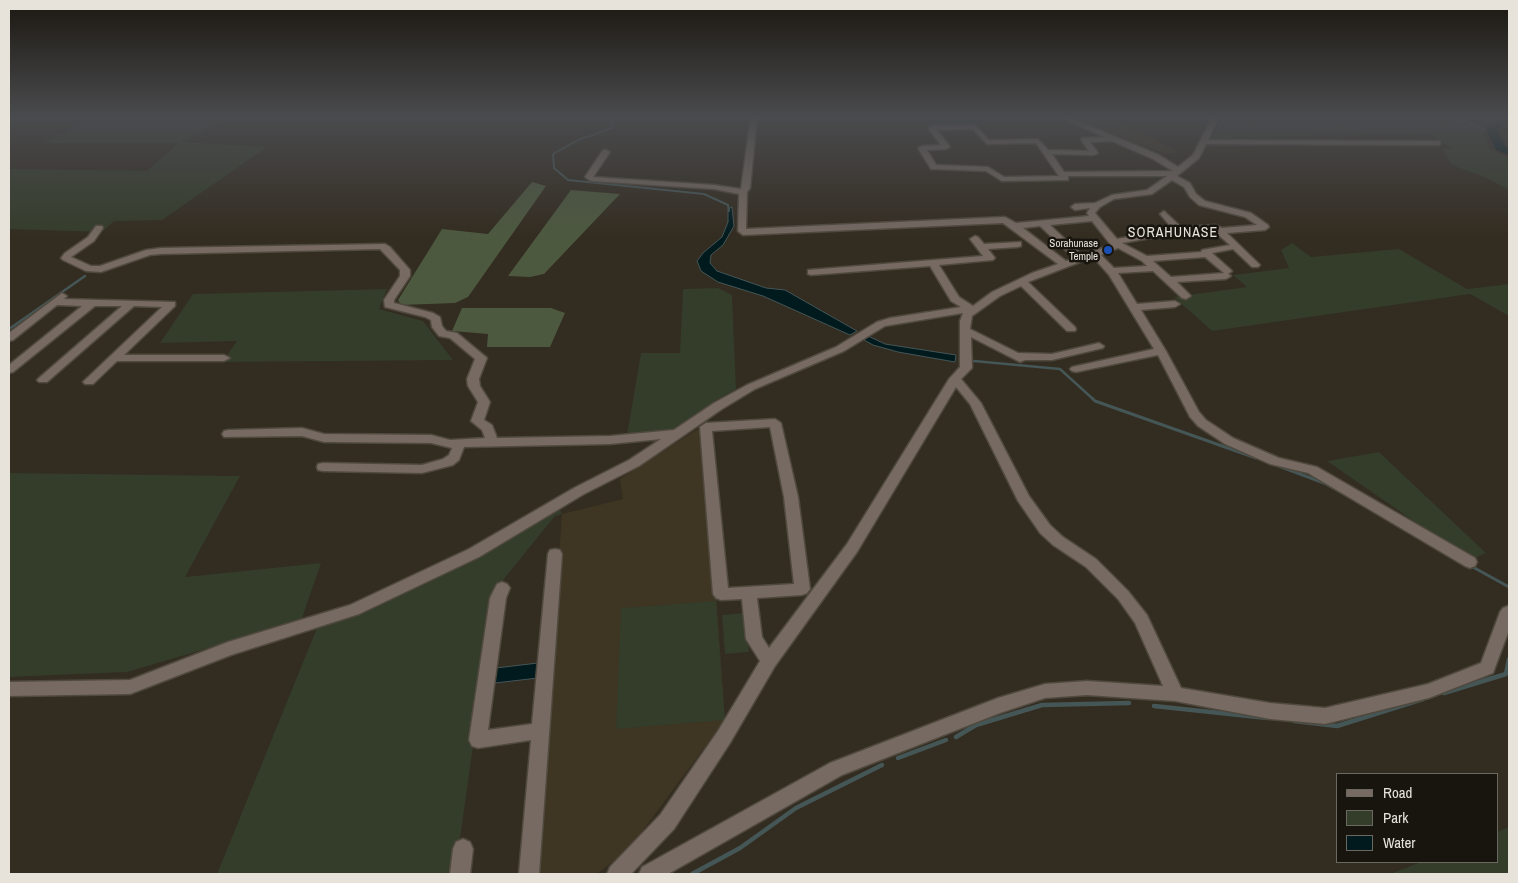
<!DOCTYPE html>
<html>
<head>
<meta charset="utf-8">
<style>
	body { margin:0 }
	#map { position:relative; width:1518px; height:883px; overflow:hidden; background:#332c20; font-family:"Archivo Narrow",sans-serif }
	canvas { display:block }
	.frame { position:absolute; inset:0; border:10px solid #e7e3db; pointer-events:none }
	.legend { position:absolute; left:1336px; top:773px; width:162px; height:90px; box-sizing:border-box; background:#18150f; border:1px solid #6b6761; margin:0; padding:6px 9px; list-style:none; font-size:15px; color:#e7e3db }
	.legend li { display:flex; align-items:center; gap:10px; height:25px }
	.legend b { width:25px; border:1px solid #6b6761 }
</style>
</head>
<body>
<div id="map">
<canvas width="1518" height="883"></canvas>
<div class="frame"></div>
<ul class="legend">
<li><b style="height:6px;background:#766a62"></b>Road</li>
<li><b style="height:14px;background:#343c2a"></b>Park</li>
<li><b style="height:14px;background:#001a1e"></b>Water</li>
</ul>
</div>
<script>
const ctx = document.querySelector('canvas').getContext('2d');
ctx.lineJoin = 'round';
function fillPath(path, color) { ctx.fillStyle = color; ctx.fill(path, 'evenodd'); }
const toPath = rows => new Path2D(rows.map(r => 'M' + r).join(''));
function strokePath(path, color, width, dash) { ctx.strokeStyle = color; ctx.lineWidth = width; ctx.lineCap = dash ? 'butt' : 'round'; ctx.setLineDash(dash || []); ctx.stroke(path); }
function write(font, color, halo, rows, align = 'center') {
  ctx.font = font + ' "Archivo Narrow",sans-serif'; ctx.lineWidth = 5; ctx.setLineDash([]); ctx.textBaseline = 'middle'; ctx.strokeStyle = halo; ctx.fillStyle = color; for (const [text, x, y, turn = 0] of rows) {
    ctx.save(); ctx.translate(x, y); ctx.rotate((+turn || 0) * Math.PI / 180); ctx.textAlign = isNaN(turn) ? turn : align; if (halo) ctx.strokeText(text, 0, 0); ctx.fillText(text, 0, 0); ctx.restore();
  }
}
const built = toPath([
	[1070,116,1106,116,1179,152,1165,154],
	[704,425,725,720,629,849,597,874,536,874,562,514,623,499,620,479]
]);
const green = toPath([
	[99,116,232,116,181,142,267,147,162,220,114,221,102,232,9,229,9,169,147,171,179,143,43,143],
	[1453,118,1484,131,1483,135,1490,149,1509,158,1509,190,1487,178,1452,165,1442,149,1453,149,1429,134,1232,137,1234,140,1210,141,1222,119,1285,123,1438,122],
	[1292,243,1311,257,1399,249,1467,289,1509,284,1509,316,1470,294,1212,331,1174,297,1247,287,1233,275,1289,268,1281,250],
	[718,288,732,295,736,389,716,400,676,431,627,435,641,353,680,353,683,289],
	[387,289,379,309,423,321,453,360,222,362,237,341,160,343,193,294],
	[1379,452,1486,553,1470,560,1327,461],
	[9,473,240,476,185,577,321,563,301,621,127,672,9,677],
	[559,508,562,514,555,516,495,590,455,874,217,874,319,623],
	[716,601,725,720,616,729,621,608],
	[745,613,749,652,725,654,722,615],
	[1509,827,1509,874,1390,874,1421,862,1497,862,1497,832]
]);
const forest = toPath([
	[532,182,546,186,468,297,455,303,401,305,398,300,442,229,488,234],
	[571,190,620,194,544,274,530,277,508,276],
	[462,308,551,308,565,313,550,347,487,347,488,334,452,331]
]);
const water = toPath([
	[732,207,734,226,723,245,711,255,710,263,717,271,766,288,785,290,857,331,850,335,763,296,718,282,701,271,697,261,703,253,722,237,728,222,728,209,732,207],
	[868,336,885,344,956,355,955,362,898,352,873,345,864,340,868,336],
	[538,663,538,678,495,683,496,668,538,663]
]);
const streamFar3 = toPath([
	[611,116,612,128,578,140,553,154,554,168,568,180,704,194,728,205,729,211],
	[1452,116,1493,133]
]);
const streamFar2 = toPath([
	[9,329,85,276],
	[974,361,1060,369,1093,399]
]);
const streamFar1 = toPath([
	[1092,398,1095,401,1256,458],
	[1276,465,1324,483,1346,495],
	[1471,566,1509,587]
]);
const stream = toPath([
	[1444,693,1506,674,1509,659],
	[1154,706,1267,718],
	[1294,721,1337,726,1423,699],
	[956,737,976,725,1042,705,1129,703],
	[898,758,946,740],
	[692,874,740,848,796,808,882,765]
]);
const river = toPath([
	[1504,116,1509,116,1509,121,1497,130,1505,146,1509,148,1509,155,1496,150,1486,129,1504,116]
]);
const minor = toPath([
	[751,116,757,117,750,188,747,192,746,229,1005,217,1016,223,1089,216,1087,213,1090,208,1075,210,1071,207,1075,204,1095,203,1112,195,1147,190,1167,176,1068,176,1068,180,1065,180,1002,181,986,171,934,169,931,169,918,148,922,146,941,145,928,128,932,126,975,125,989,140,1038,139,1048,150,1089,151,1081,140,1082,138,1104,137,1058,116,1066,116,1159,155,1178,167,1193,155,1213,116,1219,116,1208,140,1440,141,1440,145,1437,145,1206,144,1199,158,1177,176,1190,183,1196,194,1205,201,1251,213,1268,225,1269,227,1265,230,1227,233,1260,265,1258,267,1252,267,1233,249,1212,253,1230,269,1232,271,1228,274,1231,276,1226,279,1177,282,1191,296,1186,299,1182,298,1153,271,1118,273,1137,304,1175,301,1180,304,1175,307,1141,310,1166,351,1199,412,1206,420,1233,438,1279,458,1317,467,1475,558,1477,562,1475,566,1470,568,1465,566,1308,473,1270,464,1225,444,1198,426,1190,417,1158,355,1076,372,1072,371,1070,369,1072,367,1154,349,1109,275,1093,257,1028,282,1075,327,1076,329,1075,331,1067,331,1021,286,1000,296,972,316,970,329,1018,353,1052,354,1099,343,1104,346,1103,348,1052,360,1025,360,1020,362,971,337,972,368,961,379,981,403,1029,496,1050,525,1063,537,1096,559,1128,591,1147,615,1181,688,1270,703,1325,708,1428,684,1481,663,1500,612,1503,608,1508,606,1509,630,1493,673,1429,698,1325,724,1270,719,1175,701,1087,695,1045,698,1000,713,842,775,668,874,639,874,642,867,830,763,998,698,1045,684,1087,681,1163,686,1135,623,1118,599,1086,567,1053,545,1040,533,1018,501,970,404,956,387,857,552,775,666,730,743,674,829,631,874,607,874,610,867,660,815,718,731,760,661,746,639,742,599,721,600,716,598,713,594,700,427,706,423,775,419,781,423,798,497,810,589,807,593,802,595,757,598,762,637,769,648,847,544,949,379,960,367,960,321,963,313,885,326,844,351,755,389,722,409,639,466,584,494,479,557,359,614,231,655,130,694,9,696,9,682,130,680,228,642,350,605,469,549,574,488,629,460,661,439,610,444,464,447,459,460,453,465,422,473,323,471,318,470,317,467,318,464,323,463,422,465,443,459,449,455,452,448,431,443,324,442,302,436,224,437,222,434,224,431,228,430,302,428,324,434,431,435,450,440,485,438,482,430,471,421,478,402,468,386,467,379,475,359,450,338,439,336,432,327,431,320,425,317,385,307,384,300,400,276,400,270,380,249,161,254,150,255,101,272,86,271,63,260,61,258,65,253,88,237,96,226,102,226,103,228,94,241,71,257,91,266,100,266,146,250,161,248,385,244,390,247,410,270,410,276,394,300,394,303,433,313,440,317,442,326,446,331,457,333,487,358,479,379,480,386,490,402,484,420,492,425,497,438,610,436,674,430,714,403,747,385,836,347,877,322,890,318,961,307,951,301,930,266,811,275,808,274,808,270,983,256,970,239,975,236,978,237,984,244,1021,242,1021,246,1018,247,988,249,995,258,993,260,939,265,959,297,973,306,992,292,1032,273,1058,264,1003,223,743,235,738,231,739,194,714,189,591,181,585,177,603,150,606,150,610,152,593,177,714,185,741,189,751,116],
	[973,129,987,144,1036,143,1059,176,1004,177,988,167,936,165,927,150,946,149,950,147,937,130,973,129],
	[1112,141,1153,159,1173,171,1064,172,1052,154,1094,155,1098,153,1090,142,1112,141],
	[1172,180,1184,187,1190,197,1199,205,1245,217,1257,225,1222,228,1216,225,1181,227,1164,211,1160,214,1173,229,1117,239,1095,213,1100,207,1114,199,1152,194,1172,180],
	[1092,221,1111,245,1082,255,1050,225,1092,221],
	[1040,226,1074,258,1066,261,1023,228,1040,226],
	[1214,231,1230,245,1202,250,1201,252,1147,256,1122,243,1179,233,1214,231],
	[1118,248,1142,261,1147,266,1114,268,1101,255,1118,248],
	[1205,257,1224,273,1171,277,1153,261,1205,257],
	[770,427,784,497,794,584,728,588,712,431,770,427],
	[62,293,67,296,64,299,175,302,175,306,124,355,224,355,230,358,224,361,117,361,93,384,85,384,83,382,85,380,162,307,134,306,47,382,39,382,37,380,39,378,122,306,95,306,13,372,9,373,9,365,82,306,57,305,13,340,9,341,9,333,62,293],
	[555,549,560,550,562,554,539,874,519,874,531,740,478,748,472,746,469,740,490,598,497,584,502,582,507,584,510,588,506,598,488,730,532,724,548,554,550,550,555,549],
	[463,839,470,842,473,849,470,874,450,874,453,849,456,842,463,839]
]);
const markers = [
	[1108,250,5,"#1a4fb4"]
];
const farPoinames = [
	["Sorahunase",1098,244],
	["Temple",1098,257]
];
const farQuarternames = [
	["SORAHUNASE",1173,233]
];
fillPath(built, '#3e3522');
fillPath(green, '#343c2a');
fillPath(forest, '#4d593f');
fillPath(water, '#001a1e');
strokePath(water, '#455657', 1);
strokePath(streamFar3, '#455657', 2);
strokePath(streamFar2, '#455657', 2.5);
strokePath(streamFar1, '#455657', 3);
strokePath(stream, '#455657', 4.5);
fillPath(river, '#001a1e');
strokePath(minor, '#50493e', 3);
fillPath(minor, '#766a62');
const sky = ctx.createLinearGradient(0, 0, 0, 239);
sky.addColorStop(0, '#1c1812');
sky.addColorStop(0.49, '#4a4b4e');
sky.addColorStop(1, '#4a4b4e00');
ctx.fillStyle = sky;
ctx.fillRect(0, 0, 1518, 239);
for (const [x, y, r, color] of markers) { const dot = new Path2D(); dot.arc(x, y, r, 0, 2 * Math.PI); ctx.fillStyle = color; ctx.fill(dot); strokePath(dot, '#18150f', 2); }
write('11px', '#e7e3db', '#18150f', farPoinames, 'right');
ctx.letterSpacing = '1px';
write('14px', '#e7e3db', '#18150f', farQuarternames);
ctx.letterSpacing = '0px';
</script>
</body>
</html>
